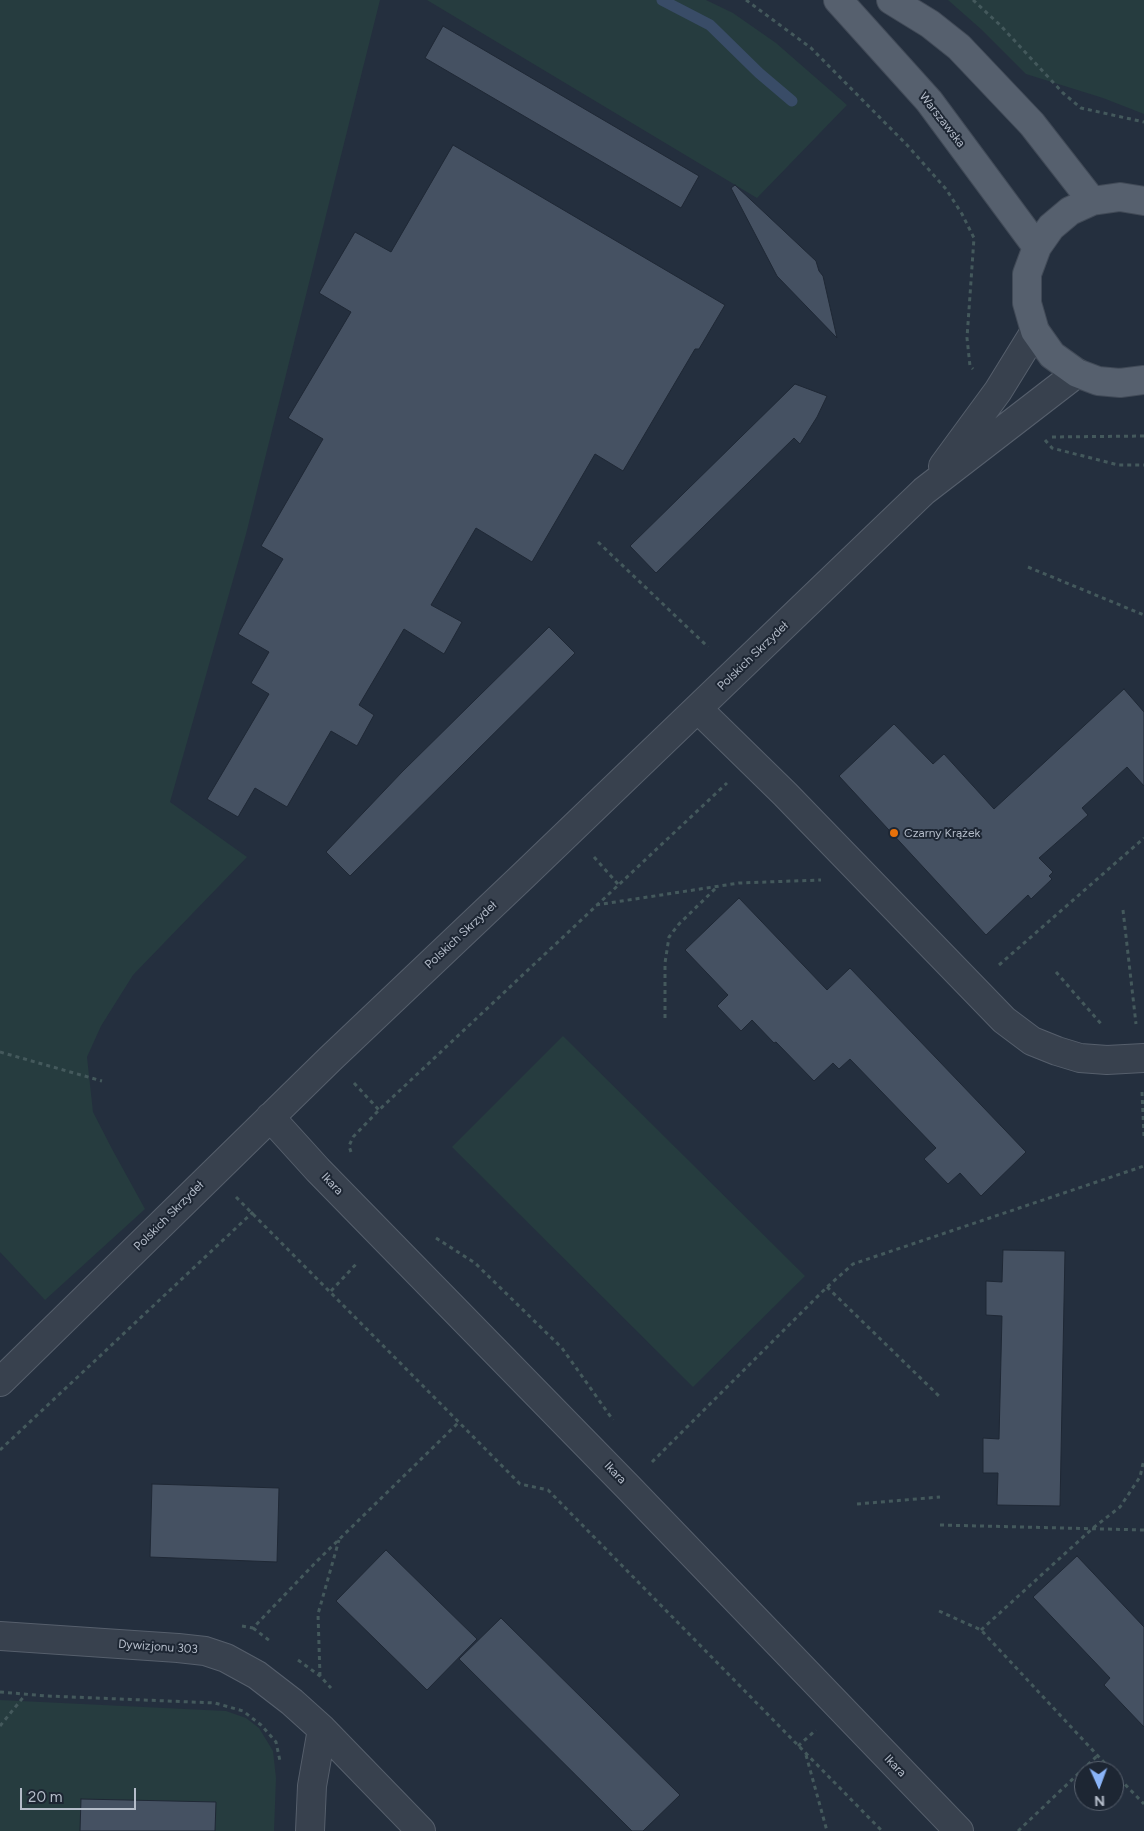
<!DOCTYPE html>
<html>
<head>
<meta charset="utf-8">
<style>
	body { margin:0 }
	#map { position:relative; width:1144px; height:1831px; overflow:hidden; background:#242f3e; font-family:Figtree,sans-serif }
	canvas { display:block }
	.north { position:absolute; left:1074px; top:1761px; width:50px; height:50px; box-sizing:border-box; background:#1d2633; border:1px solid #59626f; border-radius:50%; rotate:178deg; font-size:14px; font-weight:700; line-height:20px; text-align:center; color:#b4bcc9 }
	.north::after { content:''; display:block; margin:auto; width:18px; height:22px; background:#8ab4f8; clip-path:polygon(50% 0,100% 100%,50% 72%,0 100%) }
	.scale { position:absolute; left:20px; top:1788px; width:116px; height:22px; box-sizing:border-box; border:2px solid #b4bcc9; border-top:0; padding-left:6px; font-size:15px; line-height:18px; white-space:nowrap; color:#b4bcc9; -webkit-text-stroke:4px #1d2633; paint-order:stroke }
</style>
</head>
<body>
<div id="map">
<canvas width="1144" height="1831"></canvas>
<div class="north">N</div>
<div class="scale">20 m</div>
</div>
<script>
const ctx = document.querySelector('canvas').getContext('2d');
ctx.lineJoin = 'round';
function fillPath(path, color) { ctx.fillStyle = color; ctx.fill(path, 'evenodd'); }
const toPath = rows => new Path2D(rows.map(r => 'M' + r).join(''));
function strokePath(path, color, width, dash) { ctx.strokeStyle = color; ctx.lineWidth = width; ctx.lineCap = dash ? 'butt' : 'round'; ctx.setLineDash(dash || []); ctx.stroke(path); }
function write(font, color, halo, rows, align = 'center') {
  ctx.font = font + ' Figtree,sans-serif'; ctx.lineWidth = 4; ctx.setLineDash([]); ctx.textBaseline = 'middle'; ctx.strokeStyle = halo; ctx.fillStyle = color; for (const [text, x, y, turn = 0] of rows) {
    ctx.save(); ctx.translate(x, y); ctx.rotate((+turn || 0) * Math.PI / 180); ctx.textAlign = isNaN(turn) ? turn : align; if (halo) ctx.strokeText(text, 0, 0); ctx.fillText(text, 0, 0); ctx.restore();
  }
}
const green = toPath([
	[0,0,380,0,246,534,170,802,247,857,133,975,101,1026,87,1057,93,1112,112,1149,145,1209,45,1300,0,1252],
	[427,0,706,0,733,13,776,43,847,105,757,198],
	[948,0,1144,0,1144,114,1103,98,1026,74,982,30],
	[563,1036,805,1276,693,1387,452,1147],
	[0,1700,226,1711,246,1718,259,1728,273,1751,276,1778,274,1831,0,1831]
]);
const stream = toPath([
	[662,0,710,25,759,73,792,101]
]);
const building = toPath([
	[443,26,699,176,681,208,425,58,443,26],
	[453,145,725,305,699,349,695,349,623,471,595,454,532,562,476,528,431,605,462,622,444,654,404,629,359,705,374,715,357,746,331,731,287,807,255,788,238,817,207,799,269,694,251,683,269,652,238,634,283,559,261,546,323,439,288,418,351,312,319,293,355,232,391,252,453,145],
	[735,185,816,261,819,271,823,276,837,338,777,276,731,188,735,185],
	[795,384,827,396,817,417,800,444,794,438,656,573,630,546,795,384],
	[549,627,575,653,350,876,326,852,402,772,549,627],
	[1124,689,1144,712,1144,786,1127,767,1082,808,1088,815,1039,858,1053,872,1049,876,1052,879,1031,899,1028,895,986,935,839,776,894,724,933,764,944,754,994,809,1124,689],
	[739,898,827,990,850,968,1026,1152,981,1196,960,1173,948,1184,924,1159,936,1148,850,1059,839,1069,833,1063,814,1081,776,1042,774,1043,752,1020,741,1031,717,1006,728,995,685,950,739,898],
	[1003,1250,1065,1251,1060,1506,997,1505,998,1473,983,1473,983,1438,999,1439,1002,1316,986,1315,986,1281,1002,1282,1003,1250],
	[152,1484,279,1488,277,1562,150,1557,152,1484],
	[386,1550,477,1639,427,1690,336,1601,386,1550],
	[1077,1556,1144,1627,1144,1727,1104,1685,1110,1678,1033,1597,1077,1556],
	[501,1618,680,1795,643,1831,632,1831,459,1659,501,1618],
	[81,1799,216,1802,215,1831,80,1831,81,1799]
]);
const path = toPath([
	[746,0,811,48,907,145,946,189,962,214,974,238,967,338,970,366,973,369],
	[973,0,1000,25,1063,93,1081,108,1144,122],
	[1052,437,1144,436],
	[1045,440,1052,448,1118,465,1144,465],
	[598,542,708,647],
	[1028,567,1144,615],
	[594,857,618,884],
	[596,905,739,883,821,880],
	[1123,910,1136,1024],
	[999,965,1144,838],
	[1056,972,1102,1025],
	[665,1018,665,963,669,937,679,924,718,886],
	[0,1052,102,1081],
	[354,1083,379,1110],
	[1142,1092,1144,1136],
	[351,1152,349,1146,353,1137,379,1110,727,783],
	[236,1197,520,1484,548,1490,882,1831],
	[436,1238,475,1263,562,1348,613,1420],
	[827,1287,941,1398],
	[331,1291,358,1262],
	[0,1450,253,1212],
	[652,1462,827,1287,853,1264,1144,1166],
	[857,1504,940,1497],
	[940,1525,1144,1530],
	[939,1611,981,1630,1112,1771],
	[242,1626,253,1628,317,1561,459,1422],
	[253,1628,270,1641],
	[981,1630,1093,1528,1120,1507,1140,1477,1144,1459],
	[298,1660,320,1676,331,1688],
	[320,1676,318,1614,339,1540],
	[0,1692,47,1696,215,1703,243,1711,261,1725,276,1742,280,1761],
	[0,1726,25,1695],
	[798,1746,816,1730],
	[806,1755,827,1831],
	[1114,1773,1144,1804],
	[1018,1831,1097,1756]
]);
const minor = toPath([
	[943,466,998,391,1035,331],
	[698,709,785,794,1004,1020,1032,1041,1057,1051,1080,1058,1107,1060,1144,1058],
	[270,1117,318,1170,627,1486,959,1831],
	[0,1382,330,1059,523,876,924,491,1077,373],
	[0,1636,178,1648,205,1651,226,1658,257,1675,292,1702,322,1729,421,1831],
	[310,1831,312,1786,322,1729]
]);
const major = toPath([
	[838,0,929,101,1037,247],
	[891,0,930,24,959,47,1032,124,1092,201],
	[1144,201,1120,197,1092,201,1070,211,1051,227,1037,247,1027,274,1027,303,1035,331,1052,355,1077,373,1098,381,1120,383,1144,380]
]);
const markers = [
	[894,833,5,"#e8710a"]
];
const streetNames = [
	["Warszawska",942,120,52],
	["Polskich Skrzydeł",753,656,-44],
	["Polskich Skrzydeł",461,935,-43],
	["Ikara",332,1184,46],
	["Polskich Skrzydeł",169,1216,-45],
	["Ikara",615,1473,46],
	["Dywizjonu 303",158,1647,4],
	["Ikara",895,1766,46]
];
const poiNames = [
	["Czarny Krążek",904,833]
];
fillPath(green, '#263c3f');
strokePath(stream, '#394c67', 11);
fillPath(building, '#455162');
strokePath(building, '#1f2835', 1);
strokePath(minor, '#565f6c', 30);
strokePath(major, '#414a57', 30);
strokePath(path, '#44595c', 3, [4, 4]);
strokePath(minor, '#38414e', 28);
strokePath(major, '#56606e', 28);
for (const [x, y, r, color] of markers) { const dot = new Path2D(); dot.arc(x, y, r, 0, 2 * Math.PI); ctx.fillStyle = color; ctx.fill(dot); strokePath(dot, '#1d2633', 2); }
write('12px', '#b4bcc9', '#1d2633', streetNames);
write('12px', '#b4bcc9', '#1d2633', poiNames, 'left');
</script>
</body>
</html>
